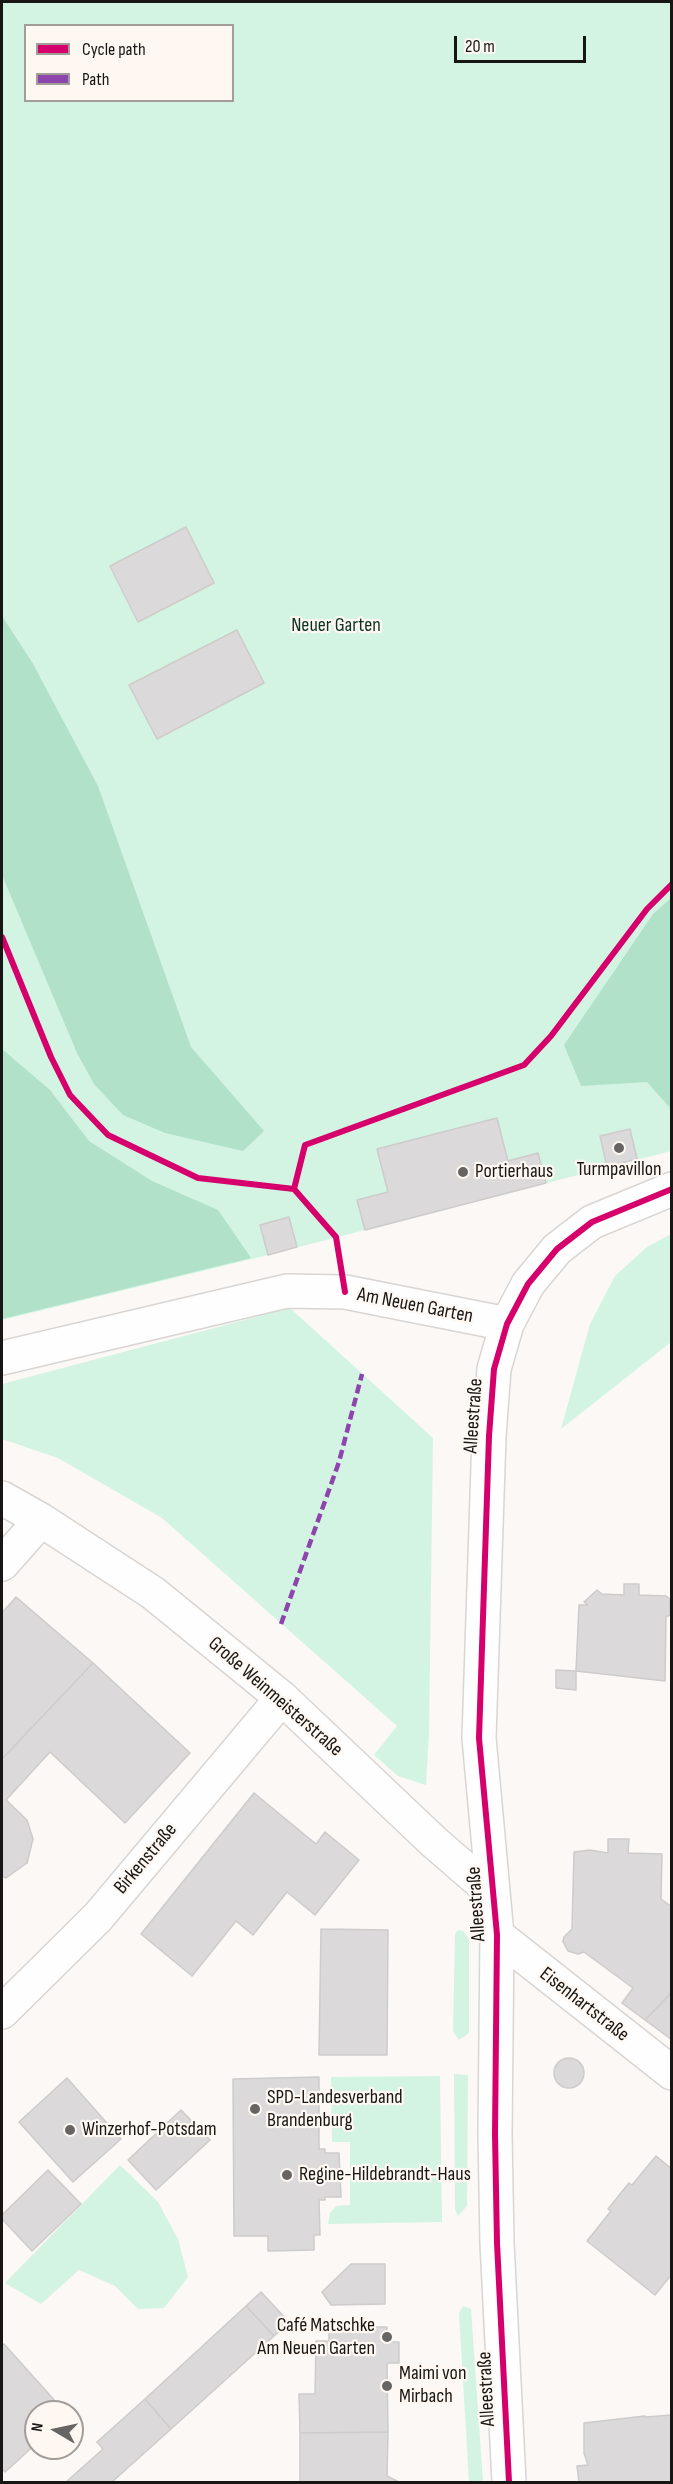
<!DOCTYPE html>
<html>
<head>
<meta charset="utf-8">
<style>
	body { margin:0 }
	#map { position:relative; width:673px; height:2484px; overflow:hidden; background:#fbf8f5; font-family:"Sofia Sans Condensed",sans-serif }
	canvas { display:block }
	.frame { position:absolute; inset:0; border:3px solid #181614; pointer-events:none }
	.legend { position:absolute; left:24px; top:24px; width:210px; height:78px; box-sizing:border-box; background:#fef7f2; border:2px solid #a29d99; margin:0; padding:8px 10px; list-style:none; font-size:18px; color:#181614 }
	.legend li { display:flex; align-items:center; gap:12px; height:30px }
	.legend b { width:30px; border:2px solid #a29d99 }
	.north { position:absolute; left:24px; top:2400px; width:60px; height:60px; box-sizing:border-box; background:#fef7f2; border:2px solid #a29d99; border-radius:50%; rotate:279deg; font-size:16px; font-weight:700; line-height:24px; text-align:center; color:#181614 }
	.north::after { content:''; display:block; margin:auto; width:21px; height:27px; background:#676563; clip-path:polygon(50% 0,100% 100%,50% 72%,0 100%) }
	.scale { position:absolute; left:454px; top:36px; width:132px; height:27px; box-sizing:border-box; border:3px solid #181614; border-top:0; padding-left:8px; font-size:18px; line-height:21px; white-space:nowrap; color:#181614; -webkit-text-stroke:4px #fef7f2; paint-order:stroke }
</style>
</head>
<body>
<div id="map">
<canvas width="673" height="2484"></canvas>
<div class="frame"></div>
<ul class="legend">
<li><b style="height:8px;background:#d6006c"></b>Cycle path</li>
<li><b style="height:8px;background:#8e44ad"></b>Path</li>
</ul>
<div class="north">N</div>
<div class="scale">20 m</div>
</div>
<script>
const ctx = document.querySelector('canvas').getContext('2d');
ctx.lineJoin = 'round';
function fillPath(path, color) { ctx.fillStyle = color; ctx.fill(path, 'evenodd'); }
const toPath = rows => new Path2D(rows.map(r => 'M' + r).join(''));
function strokePath(path, color, width, dash) { ctx.strokeStyle = color; ctx.lineWidth = width; ctx.lineCap = dash ? 'butt' : 'round'; ctx.setLineDash(dash || []); ctx.stroke(path); }
function write(font, color, halo, rows, align = 'center') {
  ctx.font = font + ' "Sofia Sans Condensed",sans-serif'; ctx.lineWidth = 4.5; ctx.setLineDash([]); ctx.textBaseline = 'middle'; ctx.strokeStyle = halo; ctx.fillStyle = color; for (const [text, x, y, turn = 0] of rows) {
    ctx.save(); ctx.translate(x, y); ctx.rotate((+turn || 0) * Math.PI / 180); ctx.textAlign = isNaN(turn) ? turn : align; if (halo) ctx.strokeText(text, 0, 0); ctx.fillText(text, 0, 0); ctx.restore();
  }
}
const green = toPath([
	[2,2,671,2,671,1151,268,1255,2,1320],
	[26,26,232,26,232,100,26,100],
	[671,1234,671,1342,561,1429,590,1324,615,1276,647,1247],
	[290,1308,433,1438,429,1732,426,1785,398,1776,374,1755,397,1726,162,1518,58,1458,2,1439,2,1384],
	[458,1930,463,1931,469,1939,469,2033,459,2040,453,2031,455,1934],
	[454,2074,468,2075,467,2206,458,2216,455,2209],
	[440,2076,442,2222,328,2224,330,2213,336,2206,350,2205,350,2142,332,2142,331,2077],
	[120,2165,158,2202,178,2239,188,2277,164,2308,138,2309,115,2286,79,2270,41,2304,5,2283],
	[463,2306,471,2309,483,2482,469,2482,459,2313]
]);
const forest = toPath([
	[2,616,32,662,98,786,191,1047,264,1131,243,1151,165,1133,123,1115,94,1084,77,1053,2,875],
	[671,898,671,1109,647,1082,581,1086,564,1045,653,914],
	[2,1049,50,1090,89,1141,152,1181,218,1210,251,1258,2,1319]
]);
const building = toPath([
	[186,527,214,583,138,622,110,566,186,527],
	[237,630,264,683,157,739,129,685,237,630],
	[497,1118,508,1161,538,1153,546,1183,365,1230,357,1200,388,1192,377,1149,497,1118],
	[630,1129,637,1159,607,1167,600,1136,630,1129],
	[289,1217,297,1247,268,1255,260,1225,289,1217],
	[624,1584,639,1584,639,1595,666,1596,670,1599,670,1615,666,1617,665,1681,576,1671,579,1605,588,1605,584,1602,597,1590,602,1594,624,1595,624,1584],
	[16,1597,93,1663,2,1759,2,1613,16,1597],
	[93,1663,190,1753,125,1823,50,1752,6,1800,27,1820,33,1839,27,1863,6,1878,2,1876,2,1759,93,1663],
	[556,1670,576,1671,576,1690,556,1688,556,1670],
	[254,1793,316,1844,325,1832,359,1860,315,1915,287,1892,253,1935,236,1921,192,1976,141,1934,254,1793],
	[608,1839,629,1839,628,1853,662,1854,661,1899,672,1907,672,1992,645,2020,622,2003,633,1988,584,1952,578,1954,568,1951,563,1942,564,1937,572,1929,574,1852,590,1850,608,1853,608,1839],
	[321,1929,388,1930,387,2055,319,2055,321,1929],
	[672,1992,672,2040,645,2020,672,1992],
	'554 2073a15 15 0 1 1 30 0a15 15 0 1 1-30 0Z',
	[319,2077,319,2149,325,2149,325,2153,339,2153,341,2197,325,2197,325,2200,319,2200,320,2235,314,2235,314,2250,268,2251,268,2236,234,2236,233,2079,319,2077],
	[67,2078,121,2139,73,2182,19,2122,67,2078],
	[181,2110,210,2140,156,2190,128,2160,181,2110],
	[656,2156,672,2169,672,2274,655,2295,587,2241,611,2211,608,2209,629,2183,632,2185,656,2156],
	[48,2170,81,2204,32,2251,2,2219,2,2215,48,2170],
	[351,2264,385,2264,385,2304,331,2305,322,2292,351,2264],
	[261,2292,289,2322,274,2336,246,2306,261,2292],
	[246,2306,274,2336,171,2429,145,2399,246,2306],
	[329,2327,387,2327,386,2342,399,2342,399,2363,387,2363,388,2432,300,2433,299,2394,315,2394,316,2341,329,2341,329,2327],
	[4,2344,65,2412,36,2412,36,2444,5,2472,2,2468,2,2346,4,2344],
	[145,2399,171,2429,112,2482,66,2482,103,2449,97,2442,145,2399],
	[672,2415,672,2482,579,2482,577,2466,588,2465,584,2453,584,2423,645,2416,646,2417,672,2415],
	[388,2432,387,2476,399,2482,300,2482,300,2433,388,2432]
]);
const minor = toPath([
	[2,1358,287,1291,345,1292,507,1324],
	[2,1498,41,1520,153,1593,282,1698,434,1842,493,1893],
	[2,1564,41,1520],
	[497,1935,672,2073],
	[2,2012,98,1917,282,1698],
	[509,2482,497,2243,495,2134,497,1935,479,1738,489,1436,494,1369,507,1324,528,1284,557,1249,592,1222,672,1189]
]);
const quiet = toPath([
	[281,1624,339,1462,362,1374]
]);
const cycleway = toPath([
	[2,937,51,1057,70,1095,108,1135,198,1178,294,1189,336,1237,345,1292],
	[294,1189,305,1145,524,1065,551,1036,647,909,672,884],
	[509,2482,497,2243,495,2134,497,1935,479,1738,489,1436,494,1369,507,1324,528,1284,557,1249,592,1222,672,1189]
]);
const markers = [
	[619,1148,6,"#676563"],
	[463,1172,6,"#676563"],
	[255,2109,6,"#676563"],
	[70,2130,6,"#676563"],
	[287,2175,6,"#676563"],
	[387,2337,6,"#676563"],
	[387,2386,6,"#676563"]
];
const parkNames = [
	["Neuer Garten",336,626]
];
const poiNames = [
	["Turmpavillon",619,1170,"center"],
	["Portierhaus",475,1172],
	["SPD-Landesverband",267,2098],
	["Brandenburg",267,2121],
	["Winzerhof-Potsdam",82,2130],
	["Regine-Hildebrandt-Haus",299,2175],
	["Café Matschke",375,2326,"right"],
	["Am Neuen Garten",375,2349,"right"],
	["Maimi von",399,2374],
	["Mirbach",399,2397]
];
const streetNames = [
	["Am Neuen Garten",415,1306,11],
	["Alleestraße",474,1416,-86],
	["Große Weinmeisterstraße",275,1697,41],
	["Birkenstraße",146,1859,-50],
	["Alleestraße",477,1904,-94],
	["Eisenhartstraße",584,2005,38],
	["Alleestraße",487,2389,-93]
];
fillPath(green, '#d3f4e2');
fillPath(forest, '#b2e1ca');
fillPath(building, '#dcd9da');
strokePath(building, '#cdcbcb', 1.5);
strokePath(minor, '#d8d5d3', 36);
strokePath(minor, '#fefefe', 33);
strokePath(quiet, '#8e44ad', 4.5, [9, 4.5]);
strokePath(cycleway, '#d6006c', 6);
for (const [x, y, r, color] of markers) { const dot = new Path2D(); dot.arc(x, y, r, 0, 2 * Math.PI); ctx.fillStyle = color; ctx.fill(dot); strokePath(dot, '#fef7f2', 2); }
write('20px', '#093222', '#fef7f2', parkNames);
write('20px', '#181614', '#fef7f2', poiNames, 'left');
write('20px', '#181614', '#fef7f2', streetNames);
</script>
</body>
</html>
